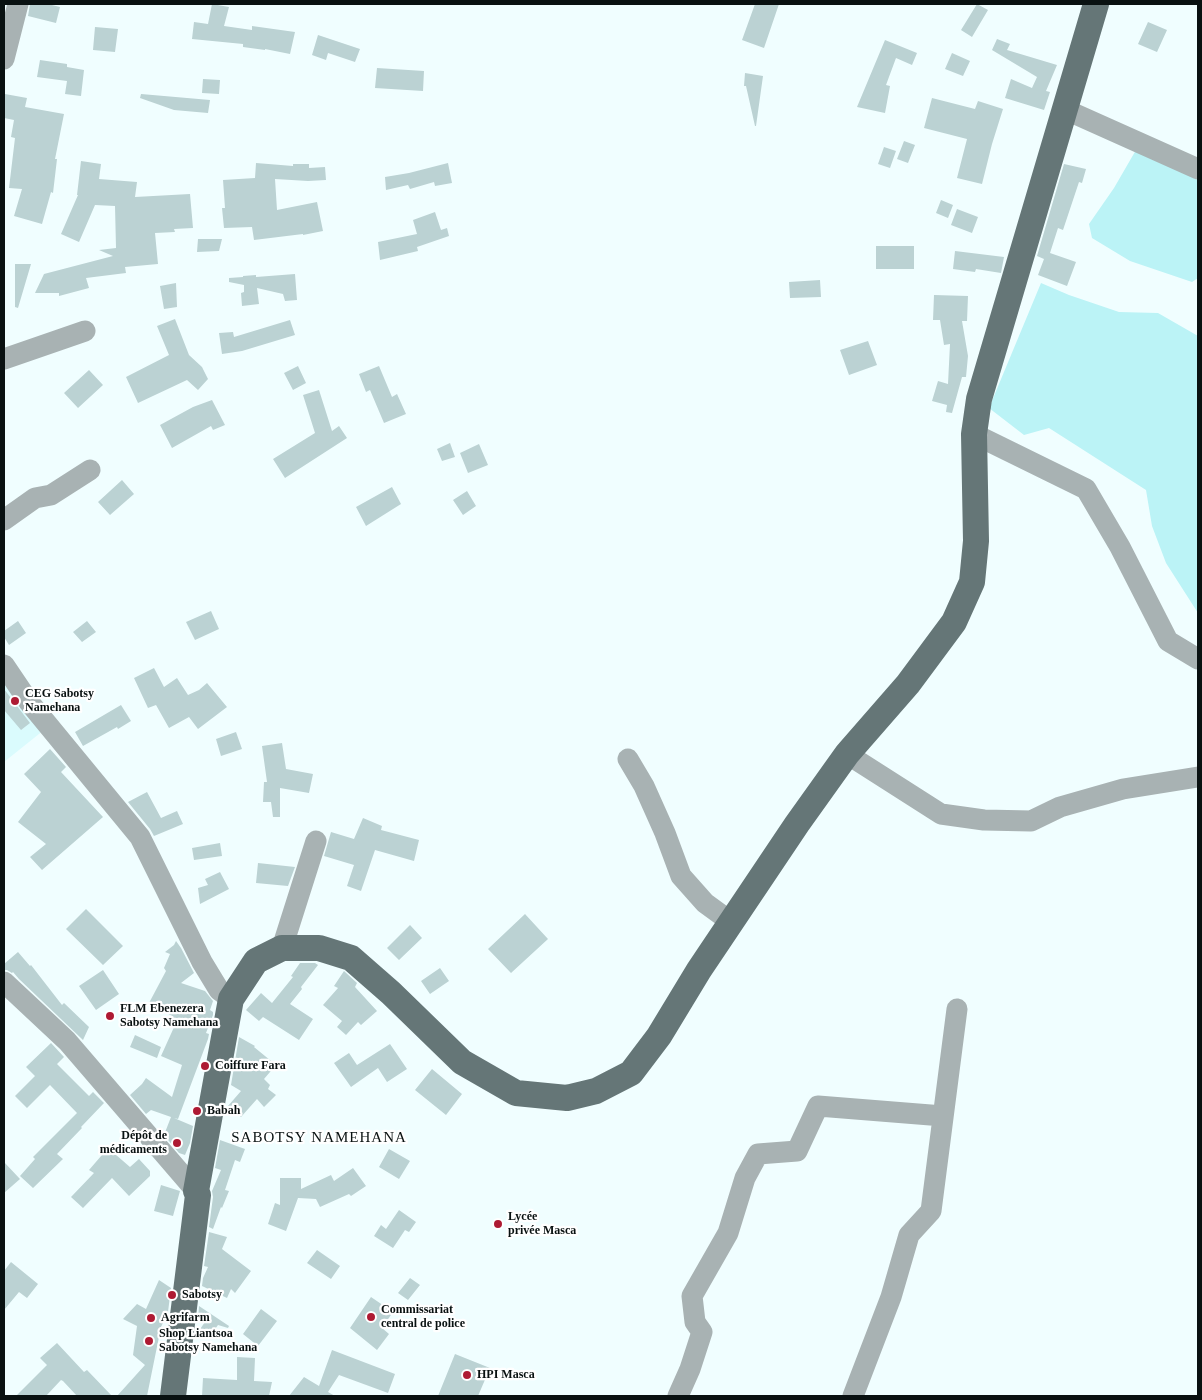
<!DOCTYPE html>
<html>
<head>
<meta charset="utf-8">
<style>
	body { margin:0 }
	#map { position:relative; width:1202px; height:1400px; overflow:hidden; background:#f0feff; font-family:Georgia,serif }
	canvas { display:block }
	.frame { position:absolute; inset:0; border:5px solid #091111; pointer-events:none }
</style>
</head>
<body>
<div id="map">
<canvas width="1202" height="1400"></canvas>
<div class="frame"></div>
</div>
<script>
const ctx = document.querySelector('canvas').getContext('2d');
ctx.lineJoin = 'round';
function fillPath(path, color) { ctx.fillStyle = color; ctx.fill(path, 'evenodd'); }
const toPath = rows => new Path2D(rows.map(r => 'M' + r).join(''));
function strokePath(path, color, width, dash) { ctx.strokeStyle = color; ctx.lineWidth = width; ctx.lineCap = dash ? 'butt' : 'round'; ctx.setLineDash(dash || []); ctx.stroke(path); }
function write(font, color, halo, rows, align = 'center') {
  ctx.font = font + ' Georgia,serif'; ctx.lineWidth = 4.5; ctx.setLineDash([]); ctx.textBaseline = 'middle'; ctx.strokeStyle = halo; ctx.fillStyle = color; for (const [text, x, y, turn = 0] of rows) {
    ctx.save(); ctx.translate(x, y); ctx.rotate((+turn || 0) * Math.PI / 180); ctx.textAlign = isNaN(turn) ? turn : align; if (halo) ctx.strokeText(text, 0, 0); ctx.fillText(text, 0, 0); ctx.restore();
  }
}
const built = toPath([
	[4,676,49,726,4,762]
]);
const green = toPath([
	[1136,150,1198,180,1198,278,1192,282,1130,261,1092,238,1089,224,1114,188],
	[1041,283,1069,295,1119,312,1158,313,1198,336,1198,613,1166,563,1152,526,1146,490,1049,428,1024,435,989,408]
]);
const building = toPath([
	[30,4,48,4,60,7,56,23,28,16],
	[212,4,229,7,224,26,252,30,252,26,295,32,290,54,265,49,265,50,243,47,243,44,192,39,194,22,208,24],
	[755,4,779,4,764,48,742,40],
	[977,4,988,10,972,37,961,30],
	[1148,22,1167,30,1157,52,1138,44],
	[95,27,118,29,115,52,93,50],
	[318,35,360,49,355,62,328,53,326,60,312,55],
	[997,39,1010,44,1007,50,1057,65,1046,91,1050,92,1044,110,1005,98,1011,79,1032,88,1037,77,992,50],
	[885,40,917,53,912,65,896,58,886,85,890,86,885,113,857,107],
	[952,53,970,61,963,76,945,69],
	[40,60,67,64,67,67,84,70,81,96,65,94,67,81,37,77],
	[377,68,424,71,423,91,375,88],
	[745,73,763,76,756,126,755,126,746,86,744,86],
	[203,79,220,80,219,94,202,93],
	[5,94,27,98,25,107,64,114,55,159,57,159,53,193,51,192,42,224,14,216,22,189,9,188,15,138,11,137,14,120,4,118,4,101],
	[141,94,210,100,208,113,174,110,140,98],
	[932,98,975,109,978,101,1003,109,992,144,982,184,957,178,967,139,924,128],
	[904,141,915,145,908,163,897,159],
	[884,147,896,151,890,168,878,164],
	[81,161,101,164,99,179,137,182,135,197,190,194,193,228,174,229,175,232,155,233,158,264,125,267,126,273,86,278,89,288,59,296,59,293,35,293,44,274,113,256,99,250,116,248,115,206,95,205,79,242,61,234,78,195,77,195],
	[256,163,293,166,293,164,309,164,309,168,325,167,326,180,308,181,275,179,277,210,317,202,323,231,303,235,303,234,254,240,252,227,224,228,222,208,225,208,223,180,255,178],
	[448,163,452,183,435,186,434,182,410,189,408,185,386,190,385,177,409,173],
	[1064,164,1086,169,1082,183,1079,182,1063,230,1058,228,1050,253,1076,262,1067,286,1038,275,1044,259,1037,256],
	[941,200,953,205,948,218,936,213],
	[957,209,978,217,972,233,951,225],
	[435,212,441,230,447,228,449,236,417,247,418,251,380,260,378,242,417,234,413,220],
	[198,239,222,239,219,251,197,252],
	[876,246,914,246,914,269,876,269],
	[955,251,1004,257,1001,273,976,269,975,272,953,269],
	[15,264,31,264,18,308,15,307],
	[295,274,297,300,285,301,283,294,257,288,259,304,242,306,241,293,244,292,244,285,229,282,229,278,243,277,243,276,256,275,256,277],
	[820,280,821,297,790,298,789,282],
	[176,283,177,307,164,309,160,286],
	[934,295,968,296,967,321,962,321,968,356,966,377,962,377,952,413,946,412,947,405,932,401,938,381,948,384,950,344,944,345,940,320,933,320],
	[175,319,189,355,202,367,208,379,198,390,187,380,138,403,126,377,169,355,157,326],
	[290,320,295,335,242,351,222,354,219,333,233,332,234,337],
	[868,341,877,365,849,375,840,350],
	[298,366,306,383,293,390,284,373],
	[379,366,392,397,397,394,406,414,384,423,370,390,366,392,359,374],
	[89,370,103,385,78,408,64,393],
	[319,390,332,431,339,426,347,438,285,478,273,459,315,433,303,395],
	[212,400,225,425,213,430,211,426,172,448,160,425,193,407],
	[450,443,455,457,442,461,437,449],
	[479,444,488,465,468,473,460,453],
	[122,480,134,494,110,515,98,502],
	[392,487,401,504,366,526,356,507],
	[467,491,476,506,463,515,453,500],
	[211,611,219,629,195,640,186,622],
	[18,621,26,633,9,645,4,637,4,631],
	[87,621,96,632,82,642,73,632],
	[154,668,164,687,177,678,188,695,199,690,207,683,227,707,198,729,189,717,169,728,156,705,148,708,134,678],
	[4,689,30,723,21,730,4,710],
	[121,705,131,721,118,729,117,727,83,746,75,732],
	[236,732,242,749,221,756,216,739],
	[282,743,286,769,313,774,309,793,280,788,280,817,273,817,271,802,263,802,264,782,267,782,262,746],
	[50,749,66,767,61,772,103,817,42,870,30,857,46,844,18,822,41,792,24,774],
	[147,792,161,818,177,811,183,824,154,836,150,829,128,802],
	[363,818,382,826,381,830,419,840,414,861,375,850,361,891,347,886,354,865,324,856,331,832,354,839],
	[220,843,222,856,194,860,192,848],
	[258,863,295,867,288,886,256,883],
	[220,872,229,889,200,904,198,888,208,885,205,879],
	[86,909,123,946,103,965,66,929],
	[525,914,548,939,511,973,488,949],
	[410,925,422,938,399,960,387,948],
	[176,941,181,948,194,973,181,983,205,991,213,1001,210,1010,213,1012,213,1015,206,1033,209,1034,208,1039,178,1119,174,1118,193,1126,190,1143,185,1155,179,1153,164,1135,171,1117,151,1110,146,1114,130,1095,142,1084,146,1078,172,1097,182,1065,161,1056,175,1025,169,1023,172,1016,149,1003,166,971,164,968,170,954,165,952,174,945],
	[18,952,30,966,31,965,62,1005,64,1003,89,1027,83,1040,19,979,13,972,12,973,7,970,4,970,4,964],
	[300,963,315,963,318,965,301,987,302,989,290,1004,313,1019,299,1040,263,1017,259,1021,246,1010,261,993,272,1003,293,977,291,976],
	[440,968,449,981,430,994,421,981],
	[103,970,119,994,96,1010,79,986],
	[344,971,357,983,355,987,377,1011,361,1025,358,1022,346,1035,337,1027,342,1021,323,1005,338,988,334,986],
	[135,1035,161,1047,157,1058,130,1047],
	[239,1037,255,1046,254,1047,276,1065,264,1079,270,1085,268,1089,276,1095,264,1107,257,1099,241,1117,228,1106,241,1091,231,1085],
	[51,1043,64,1057,57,1064,89,1096,93,1092,104,1103,81,1127,82,1128,57,1154,63,1159,33,1188,20,1176,35,1159,33,1157,77,1113,50,1085,27,1108,15,1096,35,1076,26,1067],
	[390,1044,407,1069,387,1082,378,1068,351,1087,334,1063,349,1053,357,1065],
	[432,1069,462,1094,446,1115,415,1090],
	[220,1140,245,1149,240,1162,235,1160,225,1190,229,1191,222,1208,221,1207,213,1229,209,1227,213,1197,212,1191,221,1170,215,1168],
	[108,1148,130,1167,139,1159,150,1171,150,1176,129,1196,112,1178,83,1208,71,1197,94,1173,89,1170],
	[389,1149,410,1161,399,1179,379,1167],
	[4,1162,20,1179,4,1193],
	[353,1168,366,1186,351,1196,349,1194,320,1207,316,1199,298,1198,286,1231,268,1224,275,1203,280,1205,280,1178,301,1178,301,1189,331,1175,334,1181],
	[161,1185,180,1191,173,1216,154,1211],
	[399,1210,416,1222,409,1232,405,1230,393,1248,374,1236,381,1225,386,1229],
	[209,1232,227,1237,222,1249,251,1271,235,1293,231,1289,227,1298,202,1286,203,1278,208,1267,204,1266],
	[317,1250,340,1266,331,1279,307,1263],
	[11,1262,38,1284,27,1298,19,1292,4,1310,4,1271],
	[410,1278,420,1285,408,1300,398,1293],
	[159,1280,171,1288,168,1312,161,1327,147,1396,117,1396,145,1365,133,1355,137,1326,123,1319,137,1304,146,1309],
	[371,1297,393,1312,382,1328,389,1334,377,1350,350,1328],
	[199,1306,229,1326,228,1328,218,1325,208,1339,198,1332,205,1322,198,1320],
	[261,1309,277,1321,258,1346,243,1334],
	[57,1343,84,1372,87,1370,112,1396,77,1396,63,1381,61,1380,46,1396,16,1396,47,1365,40,1358],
	[332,1350,395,1374,388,1393,339,1375,328,1392,335,1396,289,1396,304,1377,319,1386],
	[455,1354,490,1368,478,1396,438,1396],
	[237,1357,255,1358,254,1381,272,1382,269,1396,202,1396,203,1378,237,1380]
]);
const minor = toPath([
	[4,59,18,4],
	[1064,109,1198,169],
	[4,359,85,331],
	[974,434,1086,489,1120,547,1168,641,1198,659],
	[4,520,35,498,51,495,90,470],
	[4,665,29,702,140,837,202,962,219,990,231,999],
	[847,754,941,814,984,820,1031,821,1060,807,1123,789,1198,777],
	[628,759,644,786,665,833,681,876,705,903,731,922],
	[282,948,316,841],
	[4,982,67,1041,196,1191],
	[678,1396,690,1369,702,1332,695,1322,692,1296,728,1233,745,1178,758,1154,797,1151,818,1106,943,1116],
	[853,1396,891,1297,909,1235,931,1211,957,1009]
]);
const major = toPath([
	[173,1396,198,1195,196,1191,231,999,256,961,282,948,319,948,351,958,391,993,462,1062,516,1093,567,1098,596,1091,631,1073,659,1036,699,970,797,824,847,754,908,684,954,622,972,582,976,541,974,434,979,399,1096,4]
]);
const markers = [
	[15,701,5,"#ae1a33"],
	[110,1016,5,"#ae1a33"],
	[205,1066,5,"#ae1a33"],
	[197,1111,5,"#ae1a33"],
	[177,1143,5,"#ae1a33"],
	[498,1224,5,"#ae1a33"],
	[172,1295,5,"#ae1a33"],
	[371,1317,5,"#ae1a33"],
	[151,1318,5,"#ae1a33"],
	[149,1341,5,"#ae1a33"],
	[467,1375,5,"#ae1a33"]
];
const poiNames = [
	["CEG Sabotsy",25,694],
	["Namehana",25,708],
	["FLM Ebenezera",120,1009],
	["Sabotsy Namehana",120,1023],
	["Coiffure Fara",215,1066],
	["Babah",207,1111],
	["Dépôt de",167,1136,"right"],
	["médicaments",167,1150,"right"],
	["Lycée",508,1217],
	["privée Masca",508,1231],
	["Sabotsy",182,1295],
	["Commissariat",381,1310],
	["central de police",381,1324],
	["Agrifarm",161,1318],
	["Shop Liantsoa",159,1334],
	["Sabotsy Namehana",159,1348],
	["HPI Masca",477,1375]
];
const quarterNames = [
	["SABOTSY NAMEHANA",319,1138]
];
fillPath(built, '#dafbfd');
fillPath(green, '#bbf3f6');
fillPath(building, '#bbd2d3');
strokePath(minor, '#a8b2b3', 21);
strokePath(major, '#657677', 26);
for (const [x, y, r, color] of markers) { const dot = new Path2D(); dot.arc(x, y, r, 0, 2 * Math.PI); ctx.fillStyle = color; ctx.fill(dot); strokePath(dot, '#fff', 2); }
write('bold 12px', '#091111', '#fff', poiNames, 'left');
ctx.letterSpacing = '1px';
write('15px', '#091111', '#fff', quarterNames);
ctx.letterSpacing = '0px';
</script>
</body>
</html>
